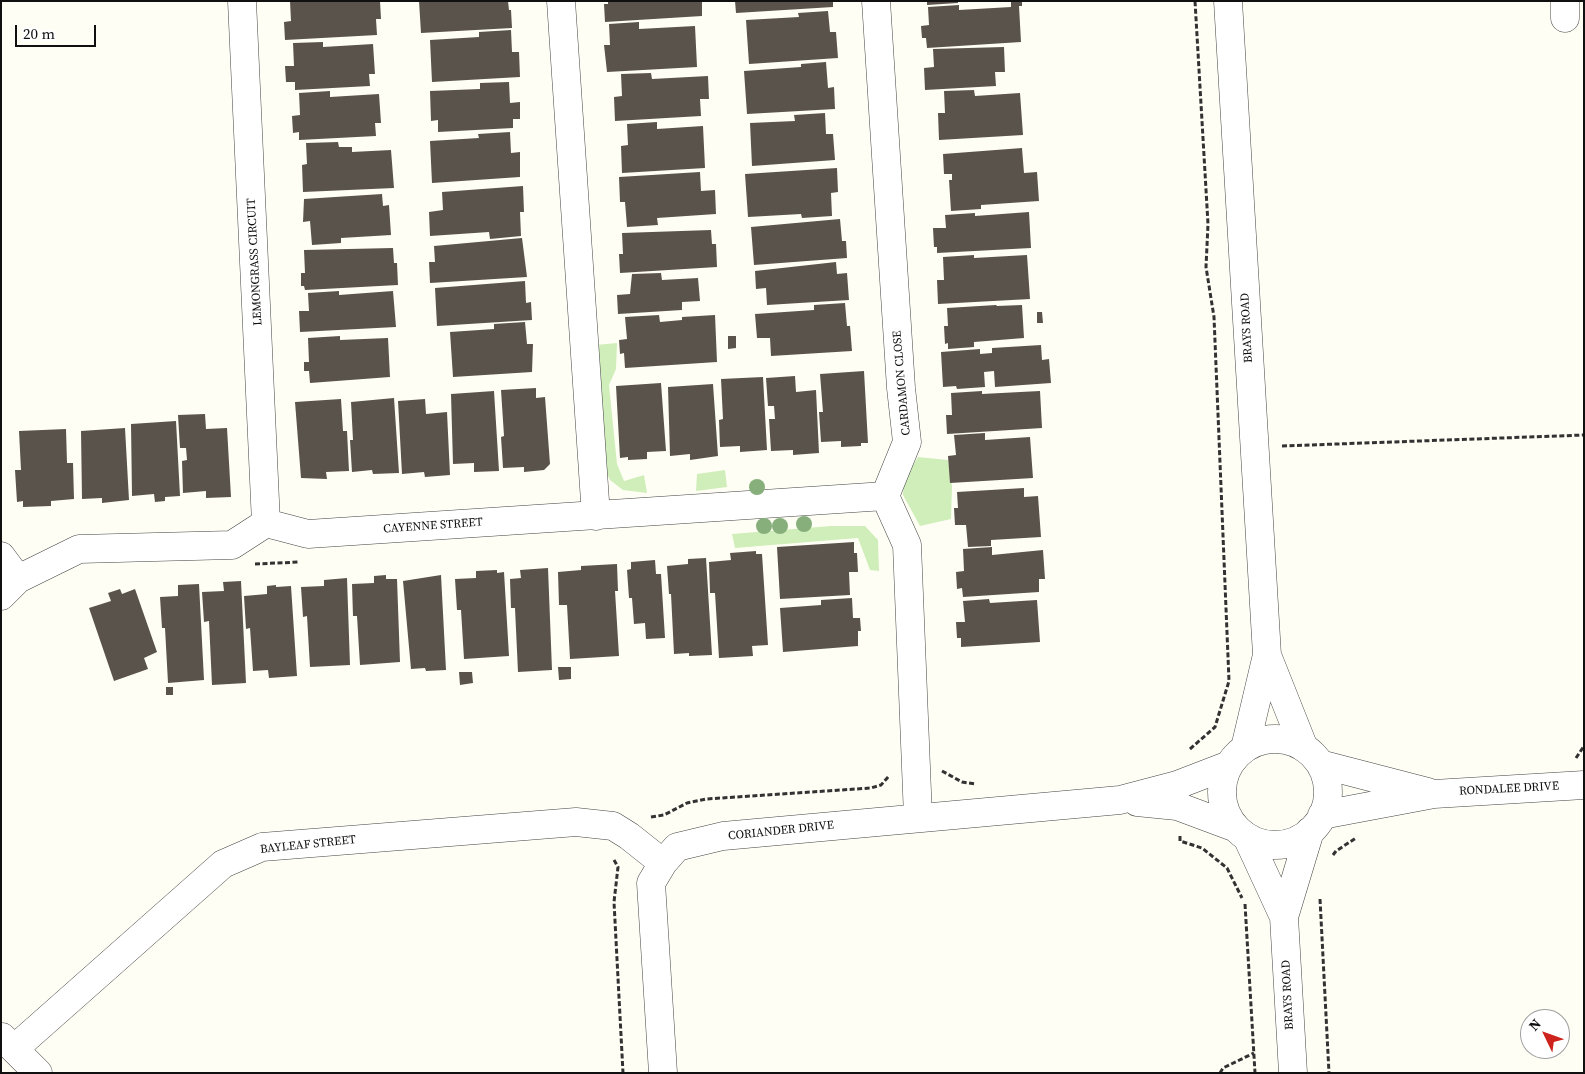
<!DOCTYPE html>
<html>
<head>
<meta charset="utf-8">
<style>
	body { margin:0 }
	#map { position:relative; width:1585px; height:1074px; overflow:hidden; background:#fffef4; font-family:"Source Serif 4",serif }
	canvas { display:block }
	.frame { position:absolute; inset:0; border:2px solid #101010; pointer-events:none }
	.north { position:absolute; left:1520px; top:1009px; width:50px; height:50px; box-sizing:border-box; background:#fff; border:1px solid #9f9f9f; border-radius:50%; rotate:312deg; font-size:14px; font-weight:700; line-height:20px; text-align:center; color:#101010 }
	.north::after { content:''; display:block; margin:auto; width:18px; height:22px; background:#cd231c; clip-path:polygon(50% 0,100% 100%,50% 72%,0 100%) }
	.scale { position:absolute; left:15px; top:25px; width:81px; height:22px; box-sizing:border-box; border:2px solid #101010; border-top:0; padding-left:6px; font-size:15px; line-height:18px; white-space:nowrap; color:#101010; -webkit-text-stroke:4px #fff; paint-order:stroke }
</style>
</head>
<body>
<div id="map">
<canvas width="1585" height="1074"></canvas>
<div class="frame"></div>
<div class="north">N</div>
<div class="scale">20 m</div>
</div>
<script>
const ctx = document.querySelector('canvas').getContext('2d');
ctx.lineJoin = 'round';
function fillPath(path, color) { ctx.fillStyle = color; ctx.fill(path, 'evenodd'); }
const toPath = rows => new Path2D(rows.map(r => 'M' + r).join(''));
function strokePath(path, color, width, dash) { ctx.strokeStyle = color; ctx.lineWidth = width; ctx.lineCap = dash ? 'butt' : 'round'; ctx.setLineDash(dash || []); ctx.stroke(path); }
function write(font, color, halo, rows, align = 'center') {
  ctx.font = font + ' "Source Serif 4",serif'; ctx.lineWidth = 5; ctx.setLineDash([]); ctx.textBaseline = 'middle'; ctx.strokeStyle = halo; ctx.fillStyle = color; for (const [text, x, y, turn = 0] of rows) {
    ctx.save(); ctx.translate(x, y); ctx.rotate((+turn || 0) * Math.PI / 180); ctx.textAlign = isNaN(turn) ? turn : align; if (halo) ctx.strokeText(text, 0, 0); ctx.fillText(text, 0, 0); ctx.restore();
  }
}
const green = toPath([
	[617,343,616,369,609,385,617,464,624,481,644,475,647,493,623,490,610,480,600,460,596,345],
	[918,457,948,460,952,486,951,519,920,526,903,495,904,480],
	[725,470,727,487,696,491,697,474],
	[831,526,865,526,878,540,879,571,870,570,858,538,735,548,732,534]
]);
const building = toPath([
	[290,1,380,1,381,19,376,19,377,35,285,40,284,22,291,21],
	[419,1,508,1,509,10,511,10,512,28,421,33],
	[608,1,702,1,702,16,605,22,604,4,608,4],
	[735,1,833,1,833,7,736,13],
	[927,1,958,1,958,3,927,5],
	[1011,2,1022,2,1022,6,1019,6,1021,42,927,48,926,38,922,38,921,26,929,25,928,7,959,5,959,10,1011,7],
	[828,11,830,32,836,32,838,58,749,64,746,20,799,17,798,13],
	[639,22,639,29,695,26,697,67,607,72,604,45,610,45,609,24],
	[511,30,512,52,519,52,520,77,432,82,430,40,479,37,479,32],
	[323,42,323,47,373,44,375,74,369,74,370,86,295,90,295,82,286,82,285,66,294,66,293,43],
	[1004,47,1005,72,995,72,996,86,925,90,924,68,934,67,933,49],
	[826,62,828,88,834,87,835,109,747,114,744,71,801,67,801,64],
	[651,73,652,79,708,76,709,99,700,99,701,116,615,121,614,97,622,96,621,74],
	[509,82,510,103,520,102,520,119,513,119,513,128,438,132,438,120,431,121,430,91,480,89,480,83],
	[974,90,975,96,1020,93,1023,135,939,140,938,113,945,113,944,91],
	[330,91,330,97,379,94,381,123,375,123,376,136,299,140,299,132,293,133,292,116,300,115,299,93],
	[825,113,826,134,833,134,835,160,752,166,750,123,795,121,794,115],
	[657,122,657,129,703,126,705,168,622,173,621,146,628,145,627,124],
	[510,132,511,153,520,152,520,177,432,183,430,141,479,138,478,134],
	[338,142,339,147,352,147,352,152,391,150,394,188,303,192,302,165,307,164,306,143],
	[1022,148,1024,173,1037,172,1039,201,981,205,981,209,951,211,949,180,952,180,952,174,944,174,943,154],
	[837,168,838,192,831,193,832,216,802,218,801,214,748,217,745,174],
	[700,172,701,191,715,190,716,214,657,218,658,225,627,227,625,202,620,202,619,177],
	[523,186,524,212,520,212,521,236,490,239,489,232,430,236,429,212,443,210,442,192],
	[382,194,383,206,389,205,391,235,341,238,341,243,312,245,310,221,303,222,304,199],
	[1029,212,1031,248,937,253,937,247,934,247,933,228,946,228,945,215,975,213,975,216],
	[840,219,842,241,846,241,847,258,754,265,751,227],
	[711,230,712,244,716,244,717,267,620,273,619,254,623,254,622,233],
	[522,238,527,277,430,283,429,262,435,262,434,246],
	[393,248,394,263,397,263,398,285,305,290,304,286,301,286,301,273,305,273,304,250],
	[974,255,974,258,1027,255,1030,299,938,304,937,280,944,280,943,257],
	[836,262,837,274,847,273,849,300,767,305,766,288,756,289,755,271],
	[661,273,662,280,698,278,700,301,682,302,682,310,618,314,617,295,630,294,632,274],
	[525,281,526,303,531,302,532,320,437,326,435,288],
	[339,291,339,295,393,291,396,327,300,332,299,311,309,311,308,293],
	[845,303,847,326,850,326,852,351,771,356,770,338,757,338,755,314,814,310,814,305],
	[996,305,997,306,1022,305,1024,338,974,342,974,347,948,349,948,343,945,344,944,326,948,326,947,308],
	[1037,312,1042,312,1043,323,1037,323],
	[659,315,660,322,682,320,682,317,715,315,717,362,625,368,624,353,620,354,619,340,627,339,625,317],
	[525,322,527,344,533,344,532,372,453,377,450,332,494,329,494,324],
	[340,336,340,340,388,338,390,377,310,383,309,371,304,371,304,362,309,362,308,338],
	[728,336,736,336,736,348,728,349],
	[1041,345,1042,360,1049,359,1051,383,995,387,994,371,984,372,985,387,957,389,956,386,943,387,941,352,980,349,980,354,992,353,992,348],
	[864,371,868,443,861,443,861,446,841,447,841,441,821,442,819,412,823,412,820,374],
	[795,376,796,392,816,390,819,453,793,455,793,450,771,451,769,419,775,419,774,406,768,406,766,378],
	[763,377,767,450,740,452,740,446,720,447,719,420,723,419,721,379],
	[661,383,666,451,647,452,647,459,628,460,628,457,620,458,616,386],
	[713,384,718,456,690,460,690,454,670,456,668,387],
	[536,388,536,398,545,397,550,464,544,470,524,472,524,467,503,468,501,437,504,436,501,390],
	[494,391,499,471,474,472,474,463,453,464,451,394],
	[982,391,982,394,1040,391,1042,428,947,434,946,415,952,415,951,393],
	[394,398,399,473,373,474,372,470,352,472,350,440,353,440,351,402],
	[341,399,343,431,347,431,349,471,326,472,327,479,301,478,295,402],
	[425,399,426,414,447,412,450,475,425,477,424,472,402,474,398,401],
	[205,414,206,429,227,428,231,497,206,498,206,491,183,493,182,461,187,460,186,448,180,448,178,415],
	[176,421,180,496,165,497,165,501,155,502,154,494,132,496,131,424],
	[125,428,129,500,102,503,102,498,82,499,81,431],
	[66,429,67,463,73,463,74,499,51,501,51,506,23,507,23,501,17,502,15,470,21,470,19,431],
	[985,433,985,440,1030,437,1033,478,950,483,948,456,956,455,954,435],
	[1024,488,1024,497,1038,496,1041,537,991,540,991,546,968,547,966,525,955,525,954,508,958,508,957,492],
	[854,542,854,553,857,553,858,572,849,572,850,595,780,599,777,547],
	[992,547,992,555,1043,550,1045,579,1039,579,1039,592,963,597,962,588,957,589,956,572,964,571,963,549],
	[756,551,756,554,762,554,768,645,752,646,753,656,719,658,715,593,710,593,709,562,731,560,730,553],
	[706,558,712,655,689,656,689,653,674,654,671,594,669,594,667,566,688,564,688,559],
	[655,560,656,574,661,574,665,638,646,639,645,623,634,624,632,598,629,598,627,570,631,569,631,562],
	[617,564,618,591,615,591,619,656,570,659,567,605,559,605,558,572,581,570,581,566],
	[548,568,552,670,518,672,515,608,511,608,510,579,521,578,520,570],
	[497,570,497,573,504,572,509,656,464,659,461,610,457,610,455,579,476,578,476,571],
	[386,575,386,579,397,579,400,662,360,665,357,616,353,616,352,584,374,583,374,576],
	[441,575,446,670,426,671,425,668,411,669,403,581],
	[347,578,350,665,310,667,307,616,303,617,301,587,324,586,324,580],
	[241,581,246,683,212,685,209,621,204,622,202,592,224,591,223,582],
	[199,584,204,680,168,683,165,628,162,628,160,597,178,596,178,585],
	[276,585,276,587,291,586,297,676,269,678,268,670,253,671,250,628,246,629,244,596,267,594,267,586],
	[120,589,122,594,135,589,157,652,144,658,148,669,114,681,89,608,111,601,108,593],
	[852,598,853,618,860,618,861,631,858,631,858,646,783,652,780,608,821,605,821,600],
	[989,599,990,603,1037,600,1040,642,961,647,961,638,957,638,956,622,965,622,963,601],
	[558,667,571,667,571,679,559,680],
	[459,672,472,672,473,683,460,685],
	[166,687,173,687,173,695,166,695]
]);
const path = toPath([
	[1282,446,1584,435],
	[255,564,299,562],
	[1190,749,1215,727,1229,681,1214,317,1206,267,1208,224,1195,1],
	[1576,758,1584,746],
	[942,771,962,782,975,784],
	[651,817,664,815,687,803,706,799,871,788,881,785,889,776],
	[1180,836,1180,841,1202,848,1227,868,1242,898],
	[1333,855,1336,851,1356,838],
	[614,860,618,867,614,902,623,1073],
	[1320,899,1329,1073],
	[1245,904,1255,1073],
	[1220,1073,1223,1068,1254,1053]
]);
const minor = toPath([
	[242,1,266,523],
	[561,1,596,516],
	[876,1,901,388,907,442,885,496,907,545,918,817],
	[1228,1,1267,655,1245,748],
	[1565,1,1565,18],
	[1,556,18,579],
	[1,596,18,579,79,549,232,545,266,523,308,534,885,496],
	[1267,655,1304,748],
	'1222 792a53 53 0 1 1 106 0a53 53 0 1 1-106 0Z',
	[1320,764,1428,792],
	[1137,802,1177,806,1236,828],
	[1322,815,1434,794,1584,785],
	[1247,837,1284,917],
	[2,1037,38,1073],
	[14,1049,223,864,262,847,576,822,613,826,629,836,663,863],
	[663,1073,651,883,663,863,677,847,723,836,1120,800,1177,785,1229,765],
	[1293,1073,1284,917,1310,831]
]);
const trees = [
	[757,487],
	[804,524],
	[764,526],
	[780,526]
];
const streetNames = [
	["LEMONGRASS CIRCUIT",255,262,-93],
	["BRAYS ROAD",1247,328,-93],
	["CARDAMON CLOSE",902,383,-95],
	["CAYENNE STREET",433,526,-4],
	["RONDALEE DRIVE",1509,789,-3],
	["CORIANDER DRIVE",781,831,-6],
	["BAYLEAF STREET",308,845,-6],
	["BRAYS ROAD",1288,995,-93]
];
fillPath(green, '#d0eeb9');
fillPath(building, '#5a534c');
strokePath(minor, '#434343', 29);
strokePath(path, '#323232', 3, [5, 2.5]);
strokePath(minor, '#fff', 28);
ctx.fillStyle = '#87af7c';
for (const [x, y] of trees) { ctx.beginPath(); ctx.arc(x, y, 8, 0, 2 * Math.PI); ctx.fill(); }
write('12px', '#101010', '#fff', streetNames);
</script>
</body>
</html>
